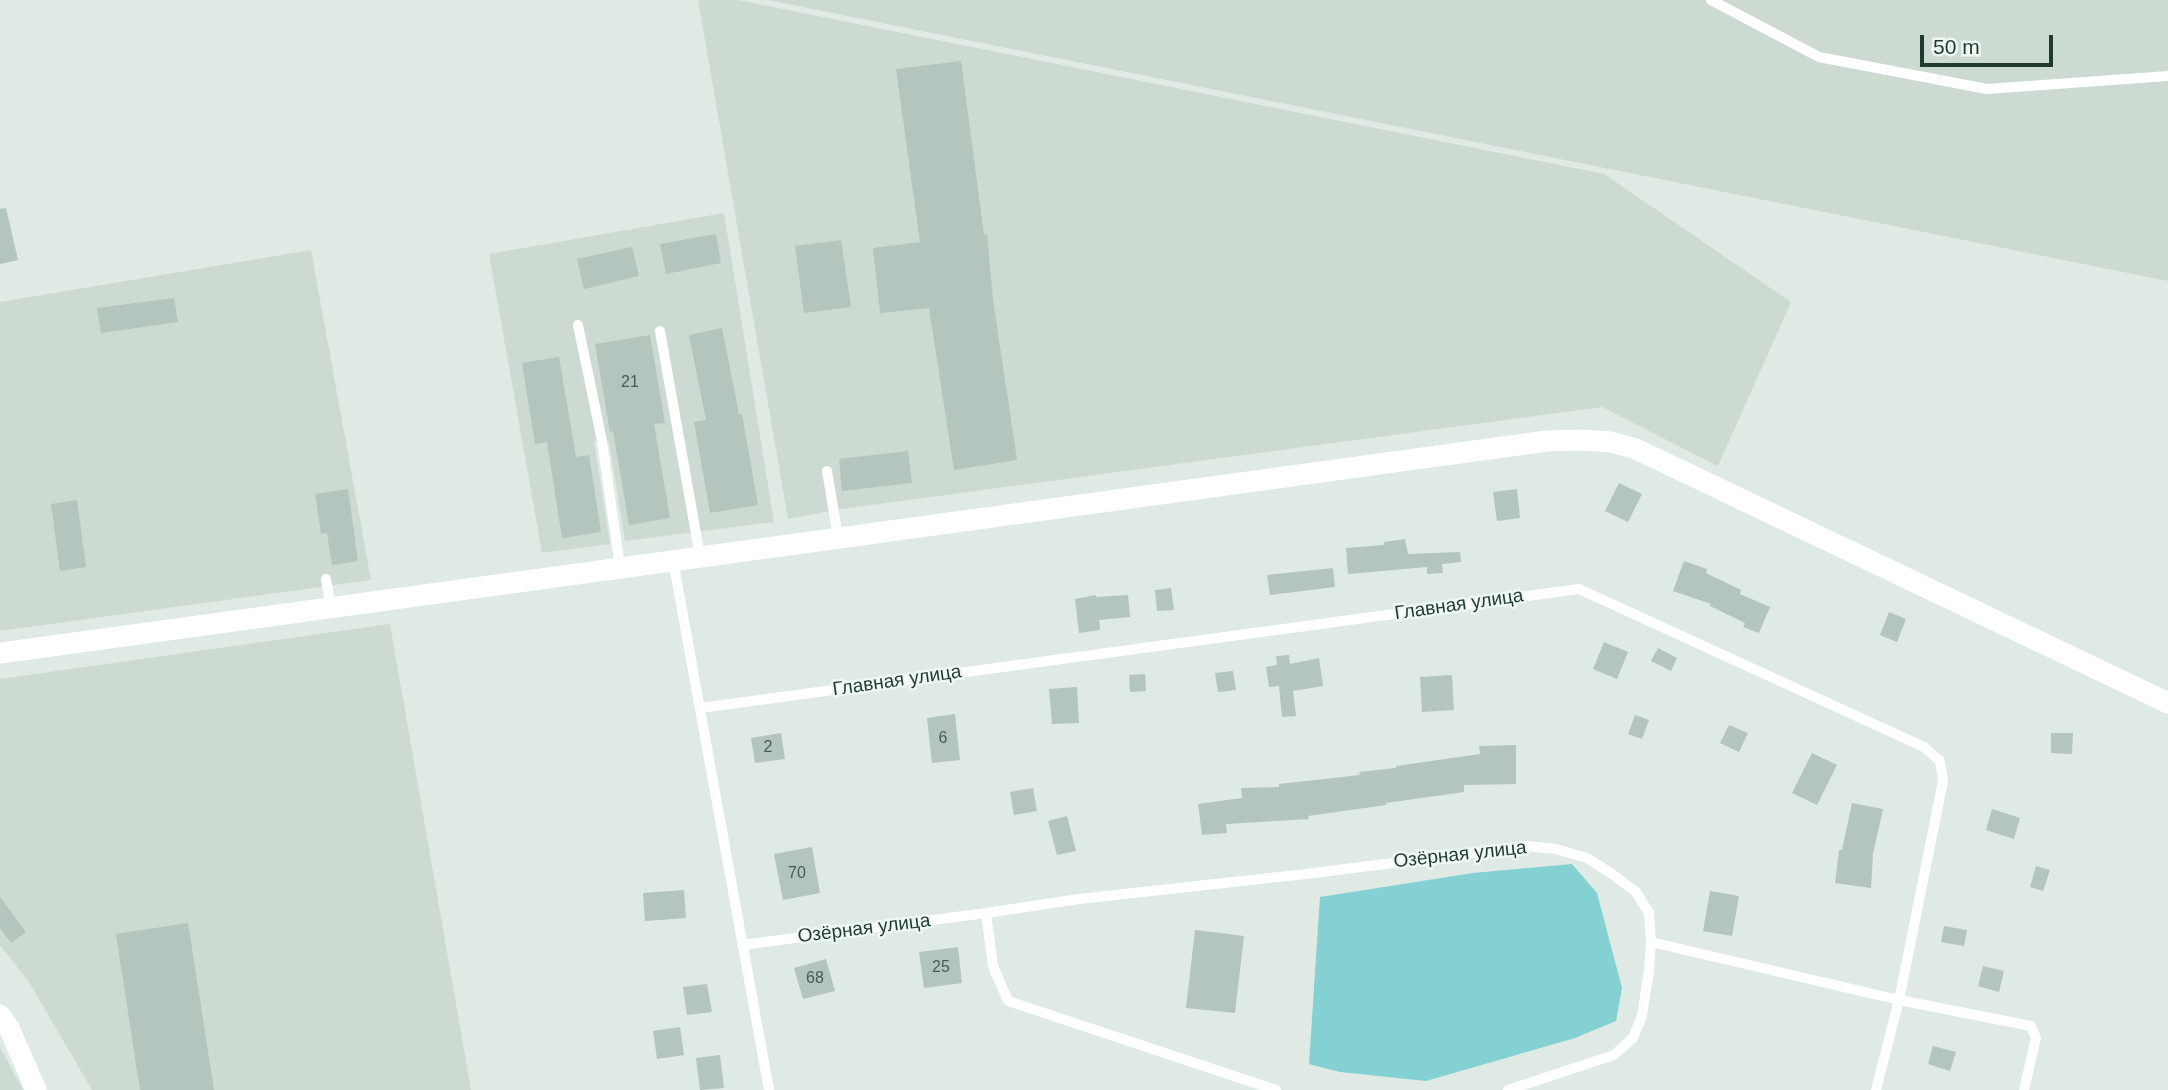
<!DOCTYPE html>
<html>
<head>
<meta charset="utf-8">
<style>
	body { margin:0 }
	#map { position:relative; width:2168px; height:1090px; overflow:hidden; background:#deeae3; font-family:Helvetica,sans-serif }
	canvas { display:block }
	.scale { position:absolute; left:1920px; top:35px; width:133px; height:32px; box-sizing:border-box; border:4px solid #1f3b2f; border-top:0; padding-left:9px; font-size:21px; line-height:24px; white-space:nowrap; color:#1f3b2f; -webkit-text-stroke:5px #eff7f2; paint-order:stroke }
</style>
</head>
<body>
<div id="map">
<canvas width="2168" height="1090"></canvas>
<div class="scale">50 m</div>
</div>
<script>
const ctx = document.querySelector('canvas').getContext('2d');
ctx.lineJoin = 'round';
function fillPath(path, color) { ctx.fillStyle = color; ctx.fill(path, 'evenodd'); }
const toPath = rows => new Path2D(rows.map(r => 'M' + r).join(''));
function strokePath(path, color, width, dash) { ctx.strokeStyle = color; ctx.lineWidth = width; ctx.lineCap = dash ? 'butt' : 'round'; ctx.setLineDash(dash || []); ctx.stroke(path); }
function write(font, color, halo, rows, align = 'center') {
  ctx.font = font + ' Helvetica,sans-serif'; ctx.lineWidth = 5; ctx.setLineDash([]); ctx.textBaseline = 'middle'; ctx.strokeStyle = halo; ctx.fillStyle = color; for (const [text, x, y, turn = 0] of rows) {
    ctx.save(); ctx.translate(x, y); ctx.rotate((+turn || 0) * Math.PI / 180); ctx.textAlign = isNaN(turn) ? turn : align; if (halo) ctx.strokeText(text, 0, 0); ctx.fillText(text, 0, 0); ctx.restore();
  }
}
const built = toPath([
	[698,0,738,0,1604,174,1791,302,1718,466,1602,407,834,510,788,519],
	[768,0,2168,0,2168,281],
	[724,213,774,522,625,541,609,441,594,441,610,544,542,553,489,254],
	[311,250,371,580,0,631,0,302],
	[390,624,471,1090,92,1090,29,982,0,945,0,679],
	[0,1047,23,1090,0,1090]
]);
const water = toPath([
	[1572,864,1597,893,1622,988,1616,1021,1575,1038,1426,1081,1340,1072,1309,1064,1320,897,1473,873]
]);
const building = toPath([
	[961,61,984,235,987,234,993,300,1017,460,954,470,929,308,880,313,873,248,920,242,896,69],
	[6,208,18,260,0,264,0,209],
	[716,234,721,263,666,274,660,244],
	[841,240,851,307,804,313,795,246],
	[632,247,639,276,584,289,577,259],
	[174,298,178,322,101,333,97,308],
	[722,328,739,414,742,414,758,505,710,513,694,422,706,420,689,335],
	[650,335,665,423,654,424,670,518,629,525,613,431,610,432,595,344],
	[559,357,576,457,589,455,601,532,562,538,547,442,535,444,522,363],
	[908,451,912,483,842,491,839,459],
	[1619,483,1642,494,1628,522,1605,511],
	[348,489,358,561,332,565,327,533,321,534,315,494],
	[1517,489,1520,518,1497,521,1493,492],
	[77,500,86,567,60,571,51,504],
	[1405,539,1408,554,1460,552,1461,562,1442,564,1443,573,1427,574,1427,567,1348,574,1346,548,1384,545,1384,542],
	[1684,561,1707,569,1706,573,1741,590,1740,594,1770,607,1759,633,1743,627,1745,623,1710,606,1711,604,1673,591],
	[1333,568,1335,587,1270,595,1267,575],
	[1171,588,1174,610,1157,611,1155,590],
	[1096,595,1096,597,1128,595,1130,617,1099,620,1100,630,1079,633,1075,599],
	[1889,612,1906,619,1897,642,1880,635],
	[1604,642,1628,652,1617,679,1593,669],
	[1658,648,1677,658,1671,671,1651,661],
	[1289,655,1290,664,1319,658,1323,686,1293,691,1296,716,1282,717,1279,686,1269,687,1266,667,1277,665,1276,656],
	[1233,671,1236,690,1218,692,1215,673],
	[1145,674,1146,691,1130,692,1129,675],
	[1452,675,1454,710,1422,712,1420,677],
	[1077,687,1079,723,1052,724,1049,689],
	[955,714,960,760,932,763,927,718],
	[1635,715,1649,720,1642,739,1628,734],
	[1729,725,1748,733,1739,752,1720,743],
	[781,733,785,759,755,763,751,738],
	[2051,733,2073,733,2072,754,2051,753],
	[1516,745,1516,784,1464,785,1464,792,1386,803,1386,805,1308,816,1309,819,1226,824,1227,833,1202,835,1198,804,1242,798,1241,788,1279,787,1279,784,1360,775,1359,772,1396,768,1396,766,1480,754,1479,746],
	[1812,753,1837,765,1817,805,1792,793],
	[1033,788,1037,811,1014,815,1010,792],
	[1852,803,1883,809,1873,854,1871,888,1835,883,1839,850,1842,850],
	[1992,809,2020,818,2014,839,1986,830],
	[1067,816,1076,851,1057,855,1048,821],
	[812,847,820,893,783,900,774,854],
	[2036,866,2050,870,2043,891,2030,887],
	[684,890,686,918,645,921,643,893],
	[1710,891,1739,896,1732,936,1703,931],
	[0,897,26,932,11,943,0,928],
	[188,923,214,1090,140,1090,116,934],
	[1944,926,1967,930,1964,946,1941,942],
	[1195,930,1244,936,1235,1013,1186,1008],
	[958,947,962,983,924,988,919,952],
	[826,959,835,991,803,999,794,968],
	[1983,966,2004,971,1999,992,1978,986],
	[707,984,712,1012,687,1015,683,987],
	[680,1027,684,1055,657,1059,653,1031],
	[1933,1046,1956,1052,1950,1071,1928,1064],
	[720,1055,724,1088,700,1090,696,1058]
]);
const service = toPath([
	[1711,0,1819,57,1987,89,2168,76],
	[578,325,602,441,620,567],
	[660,331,700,556],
	[827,471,838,537],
	[673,560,769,1090],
	[326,579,331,607],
	[700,708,1579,589,1924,747,1940,761,1943,781,1899,1000,1651,942],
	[986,913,993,966,1008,1001,1276,1090],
	[742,945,986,913,1079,899,1306,874,1526,846,1556,849,1587,858,1612,874,1636,892,1649,913,1651,942,1649,970,1642,1016,1633,1038,1614,1055,1508,1090],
	[1876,1090,1899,1000,2031,1026,2036,1038,2024,1090]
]);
const minor = toPath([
	[0,653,1547,441,1582,440,1611,442,1636,449,2168,703]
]);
const tertiary = toPath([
	[0,1015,9,1028,36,1090]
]);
const numberNames = [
	["21",630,383],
	["6",943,739],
	["2",768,748],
	["70",797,874],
	["25",941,968],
	["68",815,979]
];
const streetNames = [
	["Главная улица",1459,605,-8],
	["Главная улица",897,681,-8],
	["Озёрная улица",1460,855,-6],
	["Озёрная улица",864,929,-7]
];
fillPath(built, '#ccdad2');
fillPath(water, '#83d1d2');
fillPath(building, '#b3c5bc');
strokePath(service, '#fff', 10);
strokePath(minor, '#fff', 21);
strokePath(tertiary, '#fff', 21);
write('16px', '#445e52', null, numberNames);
write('19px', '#1f3b2f', '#eff7f2', streetNames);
</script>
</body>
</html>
